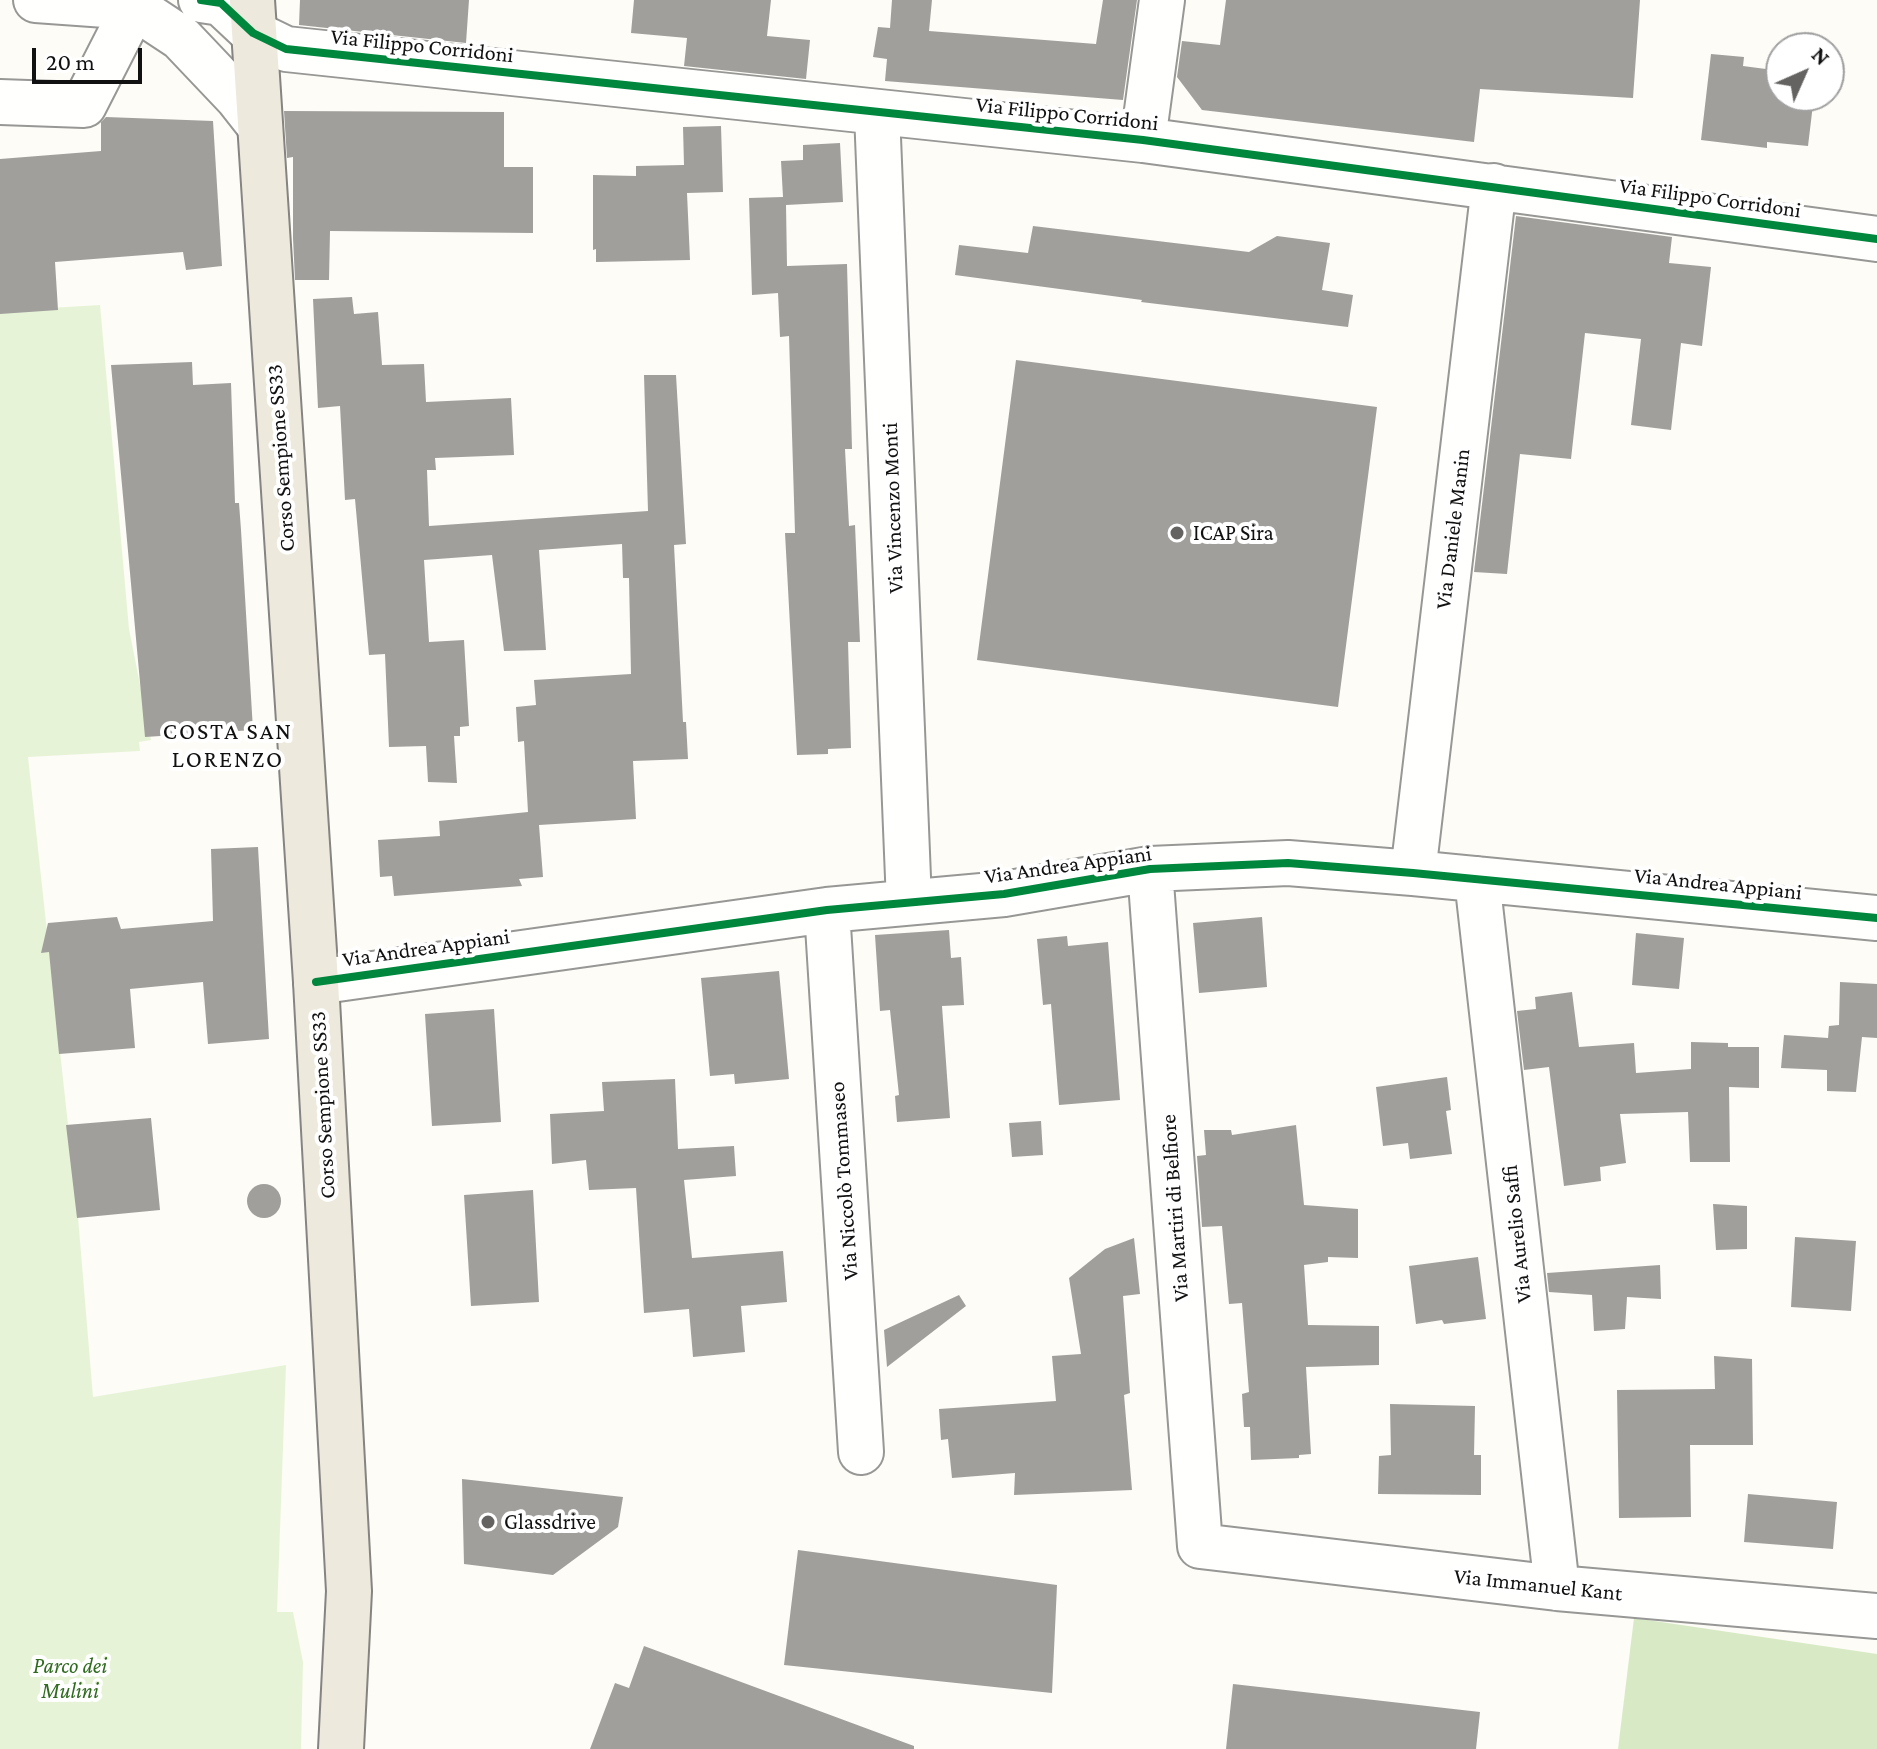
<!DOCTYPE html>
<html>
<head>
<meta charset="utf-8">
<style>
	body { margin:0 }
	#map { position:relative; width:1877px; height:1749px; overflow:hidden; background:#fdfcf7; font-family:"Crimson Pro",serif }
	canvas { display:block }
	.north { position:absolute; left:1765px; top:32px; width:80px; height:80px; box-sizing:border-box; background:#fff; border:2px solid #a0a0a0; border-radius:50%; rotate:45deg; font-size:22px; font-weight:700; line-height:32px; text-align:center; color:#111 }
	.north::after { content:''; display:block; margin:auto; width:28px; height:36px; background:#646362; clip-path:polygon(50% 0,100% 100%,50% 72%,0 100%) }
	.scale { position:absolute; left:32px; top:48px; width:110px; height:36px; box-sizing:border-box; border:4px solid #111; border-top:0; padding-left:10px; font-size:24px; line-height:28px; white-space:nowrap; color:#111; -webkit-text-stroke:6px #fff; paint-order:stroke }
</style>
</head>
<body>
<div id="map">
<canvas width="1877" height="1749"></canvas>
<div class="north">N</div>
<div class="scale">20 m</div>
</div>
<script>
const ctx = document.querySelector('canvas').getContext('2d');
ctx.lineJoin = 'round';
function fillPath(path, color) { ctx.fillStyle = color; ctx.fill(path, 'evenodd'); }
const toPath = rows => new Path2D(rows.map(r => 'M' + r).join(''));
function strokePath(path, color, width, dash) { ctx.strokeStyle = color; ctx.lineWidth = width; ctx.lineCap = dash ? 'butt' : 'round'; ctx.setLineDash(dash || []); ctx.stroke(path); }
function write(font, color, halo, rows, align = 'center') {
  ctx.font = font + ' "Crimson Pro",serif'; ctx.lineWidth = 8; ctx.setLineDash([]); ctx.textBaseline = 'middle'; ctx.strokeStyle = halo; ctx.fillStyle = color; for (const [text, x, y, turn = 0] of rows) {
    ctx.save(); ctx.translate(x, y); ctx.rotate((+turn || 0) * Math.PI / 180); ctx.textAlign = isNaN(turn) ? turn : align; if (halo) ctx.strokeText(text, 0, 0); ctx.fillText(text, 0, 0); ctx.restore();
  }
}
const green = toPath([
	[100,305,129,629,151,740,139,742,140,751,28,757,78,1217,93,1397,286,1365,277,1612,293,1612,303,1662,301,1749,0,1749,0,311]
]);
const forest = toPath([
	[1634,1618,1877,1654,1877,1749,1618,1749]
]);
const building = toPath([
	[300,0,469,0,466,43,299,25],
	[634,0,771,0,767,36,810,40,806,79,684,66,687,38,631,33],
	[892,0,932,0,929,31,1096,44,1103,0,1137,0,1123,100,885,81,887,59,873,57,878,27,890,28],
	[1226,0,1640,0,1633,98,1480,89,1474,142,1202,110,1177,77,1182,41,1220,45],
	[1711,54,1744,57,1743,66,1781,71,1781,96,1814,96,1808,146,1767,142,1767,148,1701,140],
	[284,111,504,112,504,167,533,167,533,233,330,231,329,280,295,280,293,238,293,157,287,158],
	[106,117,213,121,222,266,186,270,183,252,55,262,58,310,0,314,0,159,101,151,101,122],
	[721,126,723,192,687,193,690,260,596,262,596,249,593,250,593,175,636,176,636,166,684,165,683,127],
	[840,143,843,202,786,205,787,266,847,264,852,449,845,449,849,526,855,525,860,642,848,642,851,748,828,749,828,754,797,755,785,533,795,533,789,336,780,337,778,293,752,295,749,198,783,197,781,161,803,160,803,145],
	[1516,216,1672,237,1669,263,1711,267,1702,346,1681,343,1671,430,1631,425,1641,339,1585,333,1571,459,1520,454,1507,574,1474,572],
	[1033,226,1249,252,1277,236,1330,243,1322,290,1353,295,1348,327,1141,302,1142,300,955,275,959,245,1028,253],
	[352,297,354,314,378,312,382,365,424,364,426,402,511,398,514,455,435,458,436,470,427,470,429,526,648,511,644,375,676,375,686,544,674,545,683,722,686,722,688,759,633,761,636,819,539,825,543,877,519,879,522,886,394,896,392,876,380,877,378,840,440,836,439,821,528,812,524,741,518,742,516,707,536,705,534,680,631,674,629,578,623,578,622,544,539,550,546,650,504,651,492,555,424,560,429,642,464,640,469,726,460,727,460,736,454,736,457,783,428,782,426,746,389,747,385,654,369,655,355,499,345,500,340,406,318,408,313,299],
	[1016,360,1377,407,1338,707,977,660],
	[192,362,193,385,231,383,235,503,239,503,241,530,253,730,145,737,111,365],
	[258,847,269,1039,208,1044,203,982,130,989,135,1048,59,1054,49,952,41,953,48,923,117,917,121,929,213,921,211,849],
	[1262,917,1267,987,1199,993,1193,923],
	[949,930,951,958,961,957,964,1005,942,1006,950,1118,897,1122,895,1096,899,1095,890,1010,880,1011,875,935],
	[1636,933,1684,938,1679,989,1632,985],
	[1067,936,1068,946,1108,942,1120,1100,1059,1105,1051,1004,1043,1005,1037,939],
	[779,971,789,1079,735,1084,734,1074,710,1076,701,978],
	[1840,982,1877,984,1877,1038,1862,1037,1856,1092,1827,1091,1827,1070,1781,1068,1784,1035,1828,1038,1829,1026,1839,1025],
	[1572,992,1579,1047,1634,1043,1636,1073,1691,1069,1691,1042,1728,1043,1728,1047,1759,1047,1759,1088,1729,1087,1730,1162,1690,1162,1688,1112,1620,1114,1626,1163,1600,1167,1601,1181,1564,1186,1549,1067,1524,1070,1517,1011,1536,1009,1535,997],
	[494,1009,501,1122,432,1126,425,1014],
	[1447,1077,1451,1110,1446,1111,1452,1154,1410,1159,1408,1143,1383,1146,1376,1087],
	[675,1079,678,1149,734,1146,736,1176,684,1180,692,1258,783,1251,787,1302,741,1306,745,1352,693,1357,689,1309,644,1313,636,1188,589,1190,586,1160,552,1164,550,1114,604,1111,602,1082],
	[151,1118,160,1210,77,1218,66,1125],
	[1041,1121,1043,1155,1012,1157,1009,1123],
	[1296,1125,1304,1205,1358,1209,1358,1258,1328,1257,1328,1262,1304,1265,1308,1325,1379,1326,1379,1365,1306,1367,1311,1454,1299,1455,1299,1458,1251,1460,1250,1427,1244,1427,1242,1394,1249,1392,1242,1303,1229,1304,1222,1226,1202,1227,1197,1156,1206,1155,1204,1130,1231,1130,1232,1135],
	'247 1201a17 17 0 1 1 34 0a17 17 0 1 1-34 0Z',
	[533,1190,539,1302,471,1306,464,1195],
	[1713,1204,1747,1206,1747,1249,1716,1250],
	[1795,1237,1856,1241,1851,1311,1791,1307],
	[1134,1238,1140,1294,1123,1296,1130,1393,1124,1395,1132,1490,1014,1495,1015,1473,952,1478,948,1439,941,1440,939,1409,1056,1401,1052,1356,1081,1354,1069,1278,1105,1249],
	[1478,1257,1486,1319,1444,1324,1442,1320,1416,1324,1409,1266],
	[1660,1265,1661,1299,1627,1297,1625,1329,1594,1331,1592,1295,1549,1292,1547,1273],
	[959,1295,966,1306,887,1367,884,1330],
	[1714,1356,1752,1359,1753,1445,1690,1445,1691,1517,1619,1518,1617,1390,1715,1389],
	[1390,1404,1475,1406,1474,1455,1481,1455,1481,1495,1378,1494,1379,1456,1391,1455],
	[462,1479,623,1497,618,1527,553,1575,464,1564],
	[1748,1494,1837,1502,1833,1549,1744,1542],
	[798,1550,1057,1585,1052,1693,784,1665],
	[644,1646,914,1746,914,1749,590,1749,615,1683,629,1688],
	[1233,1684,1480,1712,1476,1749,1226,1749]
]);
const minor = toPath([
	[253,33,286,49,1143,140,1877,239],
	[0,102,84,105,134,7,36,0],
	[877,113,909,902],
	[1143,140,1162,0],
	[1150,869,1200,1546,1557,1588,1877,1616],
	[1413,873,1494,186],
	[1477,879,1557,1588],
	[827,910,861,1452],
	[316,982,827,910,1004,894,1150,869,1288,863,1413,873,1877,918]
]);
const tertiary = toPath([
	[201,0,221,3,253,33],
	[134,7,181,38,237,97,259,125]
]);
const primary = toPath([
	[252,0,316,982,349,1591,341,1749]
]);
const cycleway = toPath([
	[201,0,221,3,253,33,286,49,1143,140,1877,239],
	[316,982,827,910,1004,894,1150,869,1288,863,1413,873,1877,918]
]);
const markers = [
	[1177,533,8,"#646362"],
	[488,1522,8,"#646362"]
];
const streetNames = [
	["Via Filippo Corridoni",422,46,6],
	["Via Filippo Corridoni",1067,114,6],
	["Via Filippo Corridoni",1710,198,8],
	["Corso Sempione SS33",281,458,-94],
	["Via Vincenzo Monti",893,508,-92],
	["Via Daniele Manin",1453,529,-83],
	["Via Andrea Appiani",1068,865,-8],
	["Via Andrea Appiani",1718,884,6],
	["Via Andrea Appiani",426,948,-8],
	["Corso Sempione SS33",323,1105,-93],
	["Via Niccolò Tommaseo",844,1181,-94],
	["Via Martiri di Belfiore",1175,1208,-94],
	["Via Aurelio Saffi",1517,1234,-96],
	["Via Immanuel Kant",1538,1585,6]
];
const poiNames = [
	["ICAP Sira",1193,533],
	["Glassdrive",504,1522]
];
const parkNames = [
	["Parco dei",70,1666],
	["Mulini",70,1691]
];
const neighbourhoodNames = [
	["COSTA SAN",228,732],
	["LORENZO",228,760]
];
fillPath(green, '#e7f3d7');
fillPath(forest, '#d8eac5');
fillPath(building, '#a19f9c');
strokePath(minor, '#979795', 48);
strokePath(tertiary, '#979795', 48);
strokePath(primary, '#858482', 48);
strokePath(minor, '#fffffe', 44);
strokePath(tertiary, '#fffffe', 44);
strokePath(primary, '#ede9dc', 44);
strokePath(cycleway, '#00873e', 8);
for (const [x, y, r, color] of markers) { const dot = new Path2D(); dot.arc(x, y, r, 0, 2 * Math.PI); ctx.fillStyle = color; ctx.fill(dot); strokePath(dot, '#fff', 3); }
write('22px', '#111', '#fff', streetNames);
write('22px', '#111', '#fff', poiNames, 'left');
write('italic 22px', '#2f6b1f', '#fff', parkNames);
ctx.letterSpacing = '2px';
write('24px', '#111', '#fff', neighbourhoodNames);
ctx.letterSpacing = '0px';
</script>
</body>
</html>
